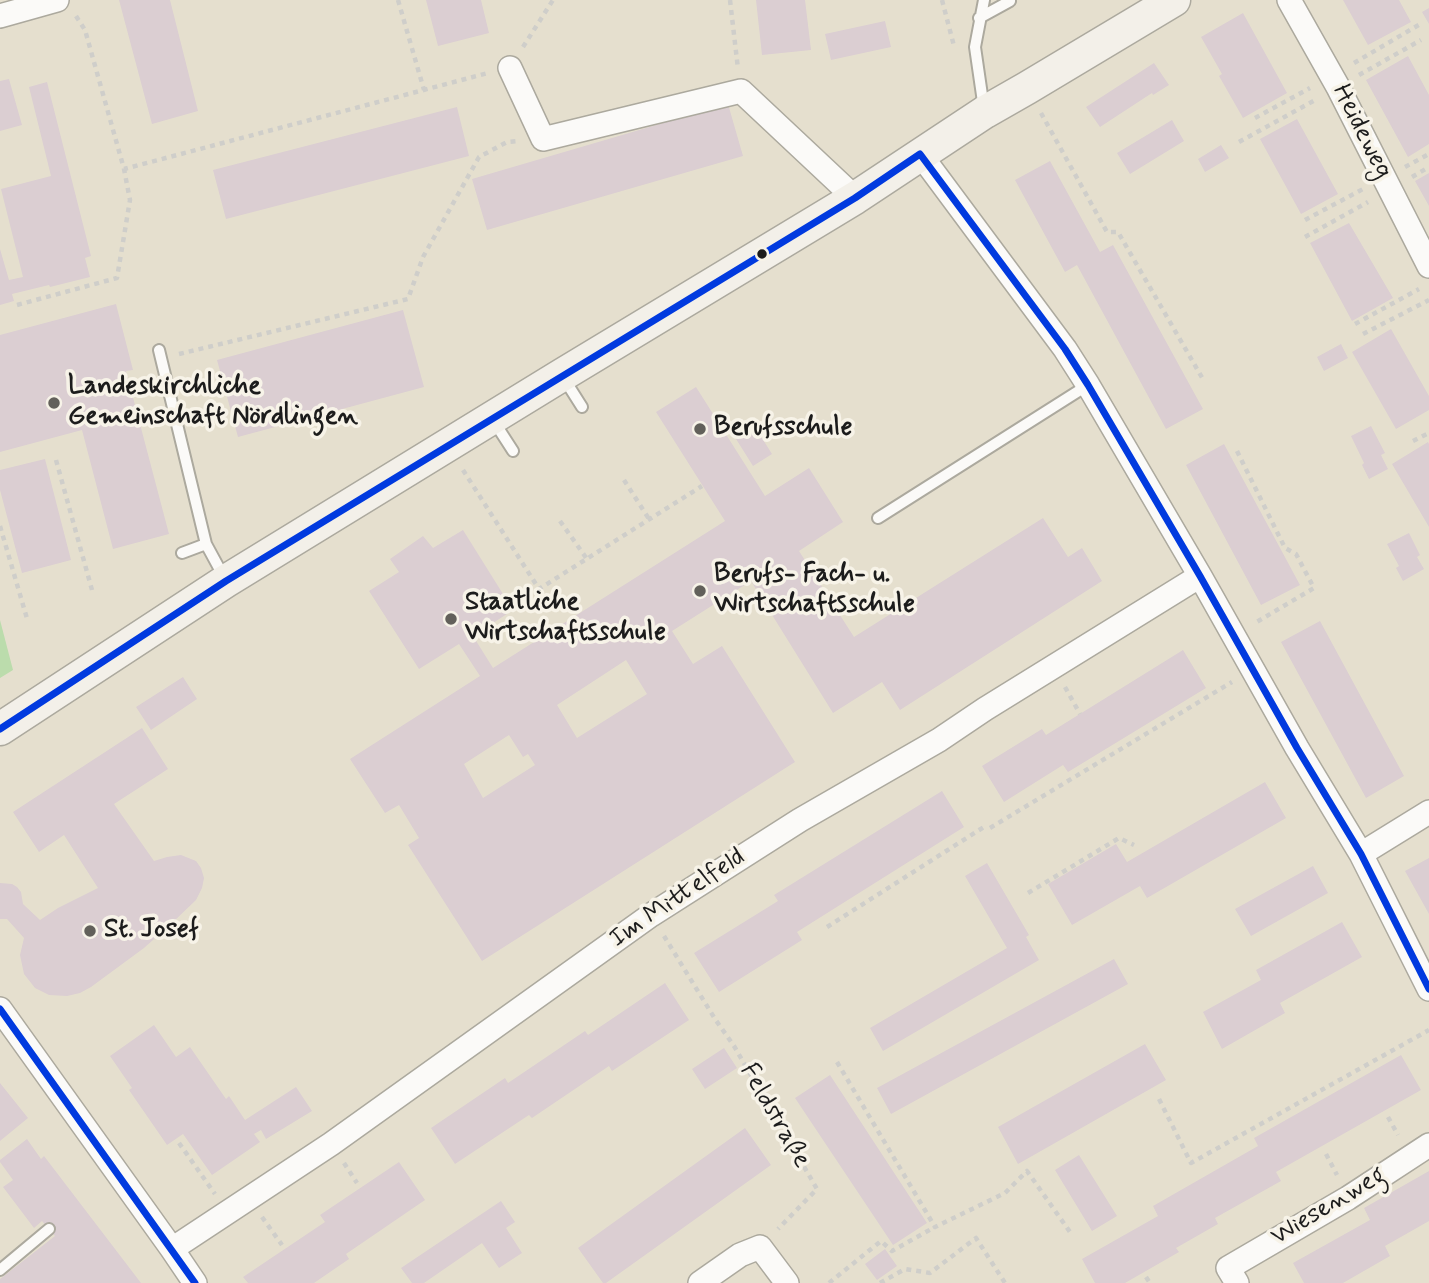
<!DOCTYPE html>
<html>
<head>
<meta charset="utf-8">
<style>
	body { margin:0 }
	canvas { display:block; background:#e5dfce }
</style>
</head>
<body>
<canvas width="1429" height="1283"></canvas>
<script>
const ctx = document.querySelector('canvas').getContext('2d');
ctx.lineJoin = 'round';
function fillPath(path, color) { ctx.fillStyle = color; ctx.fill(path, 'evenodd'); }
const toPath = rows => new Path2D(rows.map(r => 'M' + r).join(''));
function strokePath(path, color, width, dash) { ctx.strokeStyle = color; ctx.lineWidth = width; ctx.lineCap = dash ? 'butt' : 'round'; ctx.setLineDash(dash || []); ctx.stroke(path); }
function write(font, color, halo, rows, align = 'center') {
  ctx.font = font + ' Mynerve,sans-serif'; ctx.lineWidth = 7; ctx.setLineDash([]); ctx.textBaseline = 'middle'; ctx.strokeStyle = halo; ctx.fillStyle = color; for (const [text, x, y, turn = 0] of rows) {
    ctx.save(); ctx.translate(x, y); ctx.rotate((+turn || 0) * Math.PI / 180); ctx.textAlign = isNaN(turn) ? turn : align; if (halo) ctx.strokeText(text, 0, 0); ctx.fillText(text, 0, 0); ctx.restore();
  }
}
const green = toPath([
	[0,620,13,670,0,678]
]);
const building = toPath([
	[119,0,170,0,198,111,152,124],
	[426,0,481,0,489,33,438,46],
	[756,0,805,0,811,50,762,55],
	[1343,0,1399,0,1411,22,1368,45],
	[1429,8,1429,24,1422,12],
	[1243,13,1287,93,1243,118,1219,76,1222,74,1201,37],
	[885,21,891,47,831,60,825,34],
	[1408,56,1429,95,1429,144,1408,157,1366,80],
	[1154,63,1169,85,1153,95,1152,93,1100,127,1086,107],
	[9,79,22,125,0,131,0,81],
	[47,82,91,256,85,258,90,277,50,287,49,285,12,294,14,301,0,305,0,249,9,280,23,277,1,189,51,176,29,87],
	[728,104,743,156,487,230,472,179],
	[457,107,469,156,226,219,213,170],
	[1297,119,1338,194,1301,214,1260,139],
	[1172,120,1184,141,1130,174,1117,153],
	[1221,145,1229,158,1205,172,1198,159],
	[1050,161,1100,252,1113,245,1203,409,1166,429,1077,265,1065,272,1015,180],
	[1429,173,1429,206,1415,181],
	[1349,223,1393,298,1352,321,1310,243],
	[116,304,133,370,126,371,169,534,113,549,82,430,0,452,0,335],
	[403,310,424,387,238,437,217,360],
	[1391,329,1429,396,1429,410,1396,429,1352,352],
	[1341,344,1348,358,1324,371,1317,357],
	[696,387,765,496,809,468,843,522,799,551,854,637,1043,518,1068,557,1082,548,1102,581,900,710,882,682,833,713,751,581,672,631,693,664,722,646,795,762,482,961,408,845,419,838,399,805,385,813,350,759,480,676,459,644,419,669,369,591,399,572,390,559,423,536,433,548,463,530,513,610,473,636,493,668,725,521,656,412],
	[626,660,647,694,577,738,557,705],
	[509,735,523,757,528,754,535,765,483,798,464,764],
	[750,419,772,454,753,466,731,431],
	[1371,426,1385,453,1381,455,1388,469,1369,479,1362,465,1364,463,1351,436],
	[1428,442,1429,444,1429,527,1392,464],
	[1224,444,1300,585,1261,605,1186,465],
	[45,459,71,560,22,573,0,490,0,470],
	[1409,533,1420,555,1417,557,1424,569,1403,581,1396,568,1399,566,1387,544],
	[1320,621,1404,776,1366,798,1281,642],
	[1183,650,1206,688,1068,772,1063,765,1004,802,982,766,1042,729,1046,735],
	[183,677,197,699,151,730,136,707],
	[142,728,168,769,114,804,154,861,167,857,181,855,196,861,201,868,204,878,202,888,196,900,171,924,144,948,91,987,80,993,67,996,49,995,35,988,24,974,20,955,24,938,7,919,0,919,0,883,12,884,17,887,21,892,23,904,40,920,58,908,98,888,64,835,39,852,13,812],
	[1265,782,1286,818,1147,898,1140,886,1072,925,1048,884,1116,844,1127,862],
	[942,791,964,827,797,932,802,940,719,992,694,953,778,901,774,895],
	[1429,858,1429,914,1405,871],
	[987,863,1029,935,1026,937,1039,960,883,1051,870,1028,1007,948,965,876],
	[1313,866,1328,893,1251,936,1235,909],
	[1342,922,1362,957,1280,1003,1285,1013,1222,1049,1203,1012,1261,980,1256,970],
	[1114,959,1128,984,891,1114,877,1088],
	[665,983,689,1020,612,1071,609,1066,532,1118,529,1115,455,1164,431,1128,505,1078,508,1083,585,1031,588,1035],
	[154,1025,176,1057,190,1047,226,1099,229,1096,245,1120,296,1087,312,1111,266,1139,261,1130,254,1134,260,1142,212,1175,183,1134,167,1145,129,1090,132,1088,110,1056],
	[1145,1044,1166,1080,1018,1164,998,1127],
	[724,1048,737,1068,705,1089,692,1069],
	[1401,1055,1421,1090,1276,1172,1281,1181,1215,1218,1218,1224,1176,1248,1179,1252,1125,1283,1095,1283,1082,1259,1158,1216,1153,1206,1258,1146,1254,1138],
	[830,1075,927,1223,893,1245,795,1098],
	[0,1083,28,1118,0,1141],
	[745,1128,771,1165,606,1283,603,1283,578,1248],
	[27,1139,41,1159,44,1156,141,1283,0,1283,0,1279,55,1236,42,1221,34,1228,3,1187,13,1180,0,1162,0,1160],
	[1079,1155,1117,1216,1092,1231,1055,1170],
	[399,1162,425,1200,346,1254,349,1259,314,1283,248,1283,243,1277,325,1222,320,1215],
	[1429,1171,1429,1221,1385,1246,1390,1256,1343,1283,1304,1283,1293,1263,1370,1220,1364,1208],
	[501,1201,515,1222,506,1228,522,1253,499,1268,482,1243,424,1283,412,1283,401,1268],
	[885,1249,897,1266,877,1280,865,1264]
]);
const path = toPath([
	[398,0,424,90],
	[730,0,738,69],
	[942,0,954,46],
	[76,16,85,30,124,169,488,73],
	[523,47,553,0],
	[1354,63,1422,23],
	[1359,75,1421,40],
	[1041,113,1107,232,1118,232,1204,381],
	[1255,118,1310,88],
	[1239,142,1317,99],
	[1405,167,1429,154],
	[1412,177,1429,167],
	[1305,220,1363,189],
	[1305,237,1368,202],
	[17,305,117,278,130,200,124,169],
	[1355,324,1419,289],
	[1363,334,1429,300],
	[179,354,408,299,423,257,479,157,507,142,519,141],
	[1413,441,1429,433],
	[1237,451,1285,548,1296,554,1314,588,1255,623],
	[56,460,92,590],
	[463,470,539,589,702,486],
	[624,480,649,519],
	[560,521,587,559],
	[0,526,28,622],
	[1065,687,1080,714],
	[990,828,1232,682],
	[1028,893,1119,838,1134,845],
	[827,927,987,825],
	[664,936,715,1019,734,1046,817,1189,778,1229],
	[837,1062,935,1227,1005,1193,1027,1171,1070,1232],
	[1159,1099,1191,1163,1429,1030],
	[1388,1117,1398,1135],
	[179,1143,215,1194],
	[1326,1154,1337,1175],
	[344,1163,357,1183],
	[262,1217,282,1245],
	[1146,1277,1150,1283],
	[829,1283,881,1241,892,1251,935,1227],
	[880,1283,905,1269,930,1273,976,1238,1005,1283]
]);
const lane = toPath([
	[984,0,975,47,984,109],
	[979,18,1010,1],
	[159,350,206,544],
	[563,377,582,407],
	[493,420,513,451],
	[878,518,1088,385],
	[182,553,206,544,225,579],
	[0,1270,49,1229]
]);
const street = toPath([
	[1289,0,1338,87,1429,266],
	[0,16,57,0],
	[510,68,543,139,741,91,855,198],
	[920,154,1065,349,1088,385,1200,576,1297,748,1361,854,1429,989],
	[1361,854,1429,812],
	[0,1009,172,1249,195,1283],
	[172,1249,331,1144,651,915,800,820,939,740,985,709,1200,576],
	[700,1283,740,1255,760,1247,787,1283],
	[1237,1283,1228,1268,1348,1198,1429,1145]
]);
const secondary = toPath([
	[0,729,226,581,562,375,855,198,985,112,1027,88,1174,0]
]);
const bus1 = toPath([
	[0,729,226,581,855,198,920,154,1065,349,1088,385,1200,576,1297,748,1361,854,1429,989],
	[0,1009,195,1283]
]);
const markers = [
	[762,254,6,"#1c1c1c"],
	[54,403,7,"#62605a"],
	[700,429,7,"#62605a"],
	[700,591,7,"#62605a"],
	[451,619,7,"#62605a"],
	[90,931,7,"#62605a"]
];
const streetNames = [
	["Heideweg",1361,132,63],
	["Im Mittelfeld",678,899,-34],
	["Feldstraße",774,1116,60],
	["Wiesenweg",1329,1207,-31]
];
const poiNames = [
	["Landeskirchliche",68,388],
	["Gemeinschaft Nördlingen",68,418],
	["Berufsschule",714,429],
	["Berufs- Fach- u.",714,576],
	["Wirtschaftsschule",714,606],
	["Staatliche",465,604],
	["Wirtschaftsschule",465,634],
	["St. Josef",104,931]
];
fillPath(green, '#bbdcac');
fillPath(building, '#dbced2');
strokePath(lane, '#aca99e', 14);
strokePath(street, '#aca99e', 26);
strokePath(secondary, '#aca99e', 35);
strokePath(path, '#cfceca', 4.5, [5, 5]);
strokePath(lane, '#fbfaf8', 10);
strokePath(street, '#fbfaf8', 23);
strokePath(secondary, '#f3f0e9', 32);
strokePath(bus1, '#013adf', 7);
for (const [x, y, r, color] of markers) { const dot = new Path2D(); dot.arc(x, y, r, 0, 2 * Math.PI); ctx.fillStyle = color; ctx.fill(dot); strokePath(dot, '#f7f3e8', 2.5); }
write('26px', '#1c1c1c', '#f7f3e8', streetNames);
write('bold 26px', '#1c1c1c', '#f7f3e8', poiNames, 'left');
</script>
</body>
</html>
